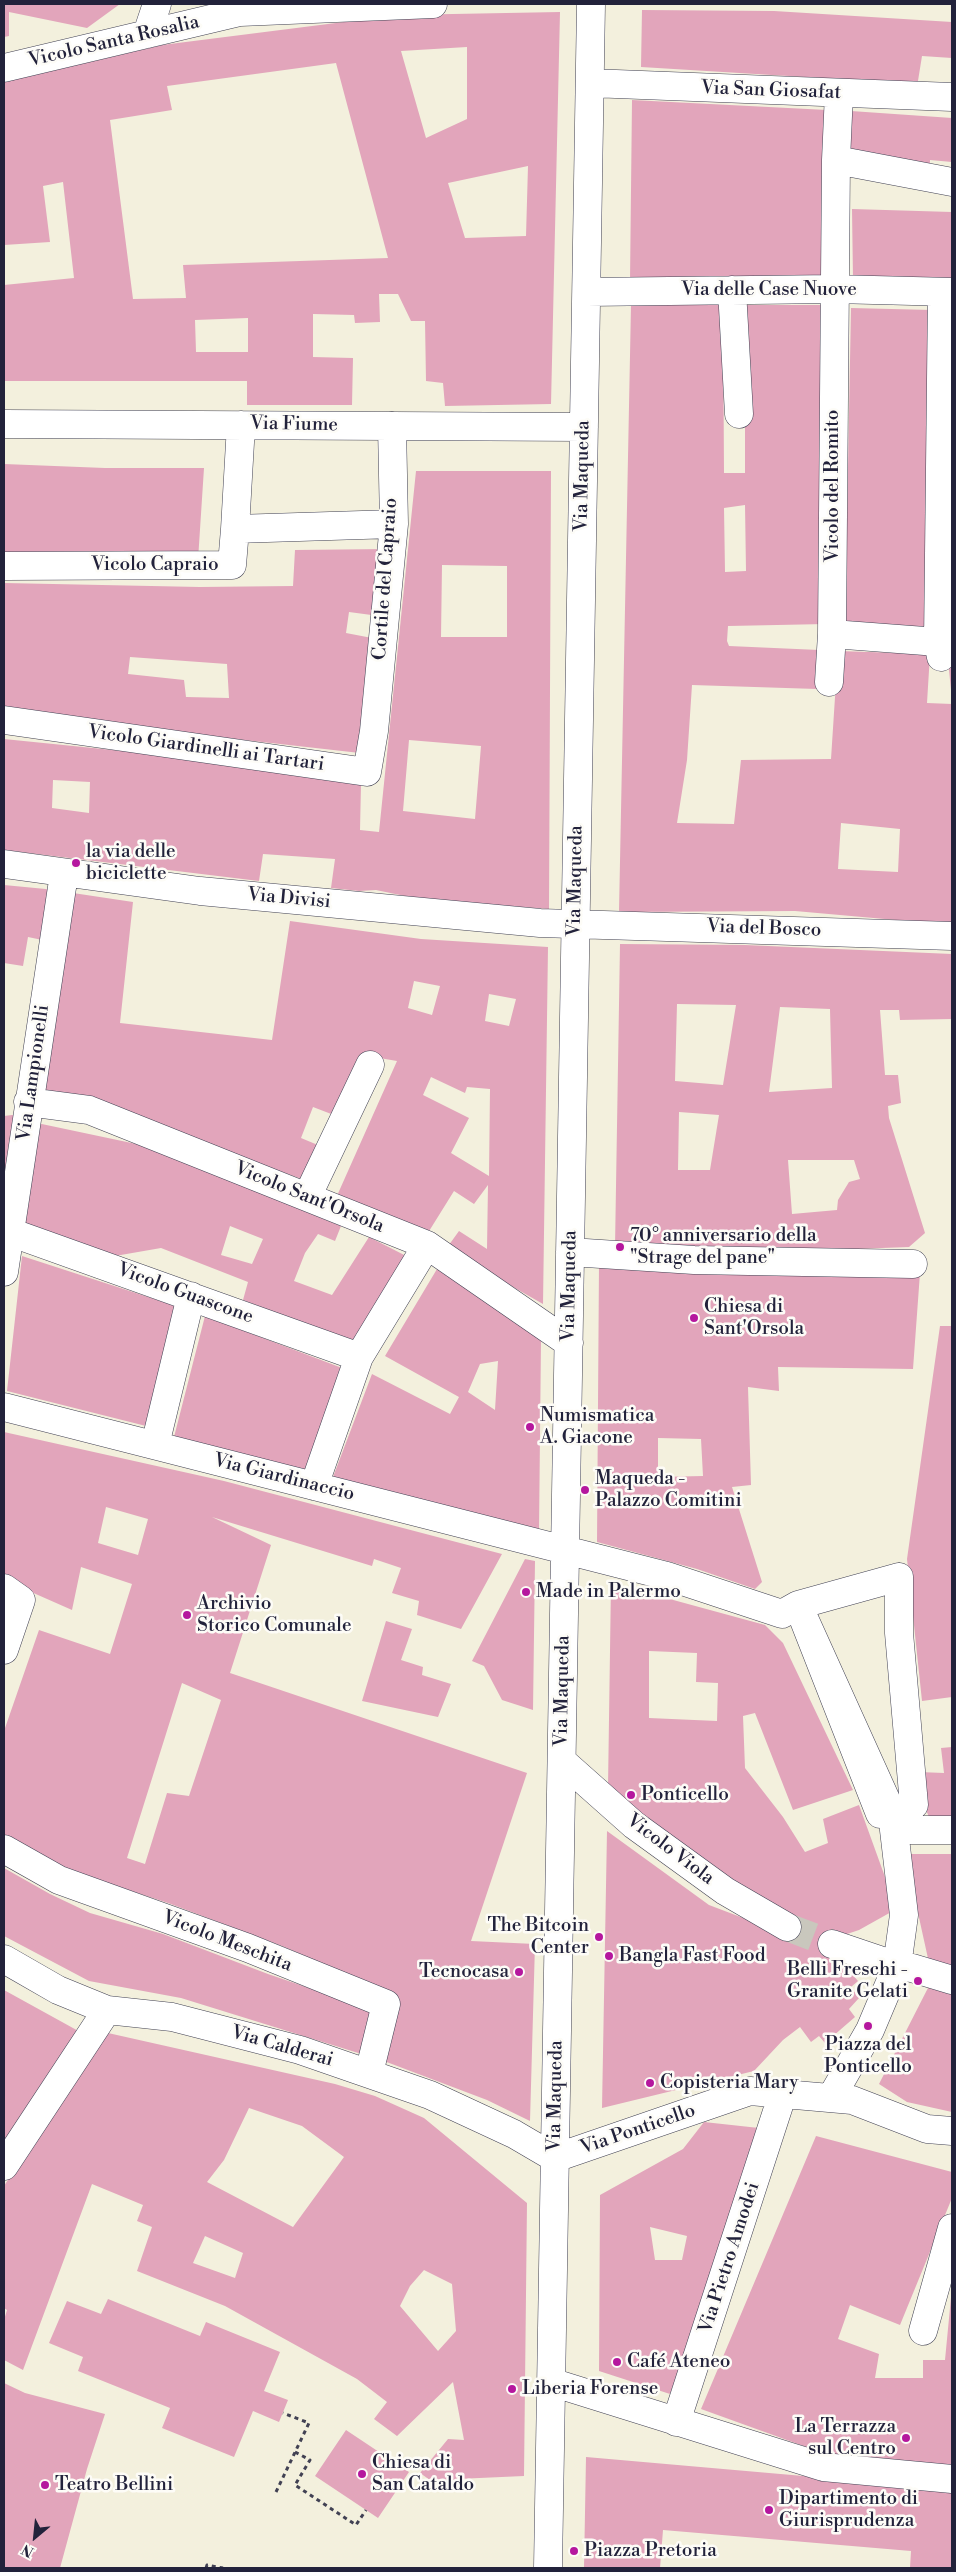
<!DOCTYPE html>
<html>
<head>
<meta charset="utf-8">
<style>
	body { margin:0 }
	#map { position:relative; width:956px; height:2572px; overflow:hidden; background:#f3f0dd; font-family:"Libre Bodoni",serif }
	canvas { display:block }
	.frame { position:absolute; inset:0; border:5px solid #22223b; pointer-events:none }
	.north { position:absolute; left:10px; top:2512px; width:50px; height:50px; -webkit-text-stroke:4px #fdfcf7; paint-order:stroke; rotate:208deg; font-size:14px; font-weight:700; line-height:20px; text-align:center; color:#22223b }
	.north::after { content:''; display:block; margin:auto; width:18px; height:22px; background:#22223b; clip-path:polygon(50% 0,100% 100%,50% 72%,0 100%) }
</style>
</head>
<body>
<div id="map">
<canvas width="956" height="2572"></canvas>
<div class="frame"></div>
<div class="north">N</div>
</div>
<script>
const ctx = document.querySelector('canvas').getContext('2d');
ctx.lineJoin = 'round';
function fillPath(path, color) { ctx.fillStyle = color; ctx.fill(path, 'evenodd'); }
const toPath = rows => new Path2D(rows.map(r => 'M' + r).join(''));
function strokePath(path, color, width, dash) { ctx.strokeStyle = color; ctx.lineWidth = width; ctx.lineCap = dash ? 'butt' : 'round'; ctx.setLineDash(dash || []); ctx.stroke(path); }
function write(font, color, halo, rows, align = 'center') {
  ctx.font = font + ' "Libre Bodoni",serif'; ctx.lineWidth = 5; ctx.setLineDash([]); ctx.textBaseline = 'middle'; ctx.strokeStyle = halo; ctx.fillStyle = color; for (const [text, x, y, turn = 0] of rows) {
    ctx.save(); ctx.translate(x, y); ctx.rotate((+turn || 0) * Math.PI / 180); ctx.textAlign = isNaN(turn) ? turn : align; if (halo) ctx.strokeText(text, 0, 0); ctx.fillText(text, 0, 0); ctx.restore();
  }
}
const building = toPath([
	[4,4,120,4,87,28,9,12,9,36,4,37],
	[642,10,774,11,952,22,952,58,922,56,917,87,854,80,641,67],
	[560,12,551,404,445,406,443,383,426,381,425,321,411,321,398,294,379,294,380,322,355,323,354,315,313,314,313,357,353,358,352,405,247,405,247,381,4,381,4,285,74,278,63,182,43,186,50,242,4,245,4,82,162,45,399,15],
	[467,47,467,119,426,138,401,51],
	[336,63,388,258,183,265,186,298,133,299,110,120,172,110,167,86],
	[528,166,526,236,465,238,448,183],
	[248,318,248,352,196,352,195,320],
	[632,100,827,110,825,281,630,281],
	[851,111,952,118,952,162,930,160,930,170,849,156],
	[852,209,952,212,952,282,853,280],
	[631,305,723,305,724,473,745,473,745,305,825,305,826,624,728,626,727,641,729,646,819,650,817,689,692,685,687,760,677,823,734,824,741,760,831,759,838,651,930,654,927,703,952,704,952,925,795,911,619,912],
	[745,505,746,571,725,572,724,508],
	[841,823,900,829,898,872,838,869],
	[851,308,932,310,927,629,845,625],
	[4,464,105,468,204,468,198,560,4,555],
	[416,471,551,471,549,909,424,900,376,890,359,891,331,888,335,859,263,854,259,881,4,850,4,739,152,754,361,784,360,830,379,832],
	[442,565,507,566,507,637,441,637],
	[409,740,481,746,475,819,403,811],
	[53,780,90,782,89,813,52,808],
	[387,549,379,616,349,612,346,633,372,638,360,753,4,713,4,583,200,587,293,586,295,550],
	[130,657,227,664,229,698,186,697,184,680,128,674],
	[951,646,952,646,951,690,949,670],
	[4,885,56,890,47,941,28,937,23,966,4,963],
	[73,893,133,902,120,1023,272,1040,290,921,421,939,548,947,543,1304,446,1249,459,1231,487,1249,488,1185,474,1204,454,1191,426,1236,336,1198,397,1061,362,1055,339,1117,313,1107,301,1138,325,1148,310,1182,221,1150,44,1100],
	[414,981,440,986,432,1015,408,1008],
	[489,994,516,999,509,1026,485,1021],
	[431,1077,465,1093,467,1087,490,1089,489,1176,451,1153,469,1118,423,1095],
	[620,944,745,945,952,954,952,1019,900,1020,899,1010,880,1010,885,1075,898,1075,901,1103,888,1106,889,1118,925,1233,909,1247,745,1253,615,1247],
	[677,1004,736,1005,723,1085,675,1081],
	[780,1007,830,1009,832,1088,769,1092],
	[679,1112,719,1115,710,1170,678,1170],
	[788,1160,854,1160,860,1179,849,1182,838,1200,837,1210,792,1214],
	[20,1114,4,1212,4,1116],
	[37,1123,141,1145,341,1226,335,1241,318,1234,305,1253,294,1281,332,1295,369,1237,412,1259,360,1346,243,1300,248,1282,161,1248,115,1256,23,1227],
	[230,1226,263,1239,252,1264,221,1255],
	[22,1256,179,1307,150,1427,7,1391],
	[599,1264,920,1273,913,1369,778,1367,779,1391,748,1387,751,1485,732,1487,762,1582,755,1589,697,1569,597,1542],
	[658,1438,701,1439,703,1476,658,1477],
	[437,1269,541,1339,539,1531,333,1477,372,1374,450,1414,459,1397,385,1356],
	[498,1361,495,1410,468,1392,480,1364],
	[205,1316,350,1371,312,1472,174,1437],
	[940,1326,952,1326,952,1697,922,1701,907,1559],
	[4,1432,224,1481,502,1554,461,1629,417,1615,419,1601,392,1593,401,1568,374,1559,372,1566,212,1517,271,1545,230,1673,527,1773,471,1941,535,1944,530,2121,487,2100,384,2061,181,1998,89,1981,4,1936,4,1868,50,1894,90,1913,163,1934,268,1974,353,2003,392,2025,397,1996,282,1946,168,1903,64,1869,4,1835,4,1731,39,1630,110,1654,132,1584,81,1567,72,1610,4,1580],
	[106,1507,148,1519,138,1555,98,1543],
	[182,1683,221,1700,189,1796,167,1793,145,1864,127,1858],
	[525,1559,535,1561,533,1710,502,1700,484,1666,472,1661],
	[611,1583,765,1625,783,1643,853,1790,793,1810,755,1713,743,1716,745,1768,783,1817,805,1852,828,1843,823,1819,859,1805,889,1888,893,1911,859,1930,835,1938,829,1948,858,1981,851,1987,859,1998,849,2009,855,2017,825,2043,819,2036,811,2042,800,2027,783,2040,754,2071,602,2108,607,1831,709,1905,759,1924,693,1855,608,1787],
	[649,1651,697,1653,696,1682,718,1683,717,1721,649,1718],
	[386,1621,412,1629,401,1660,423,1667,422,1675,451,1684,438,1717,362,1701],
	[952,1747,952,1821,931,1822,924,1805,919,1772,944,1773,941,1748],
	[905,1854,952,1854,952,1970,929,1963],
	[930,1984,952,1993,952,2112,907,2102,879,2084],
	[4,1990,82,2033,4,2153],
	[108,2033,335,2084,375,2096,424,2118,527,2203,524,2476,457,2479,447,2492,420,2473,448,2439,464,2440,453,2382,397,2436,374,2419,387,2402,357,2379,225,2306,137,2271,152,2227,137,2221,143,2205,92,2184,23,2370,4,2360,4,2320,7,2310,4,2308,4,2186,50,2114],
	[249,2108,302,2126,344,2157,293,2227,207,2182,224,2160],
	[205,2236,243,2253,235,2278,193,2263],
	[424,2270,452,2284,456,2331,438,2351,400,2306,410,2286],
	[704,2122,759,2128,714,2278,670,2394,599,2371,600,2195,683,2149],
	[650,2227,687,2236,682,2260,655,2260],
	[816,2136,952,2172,952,2198,900,2325,850,2305,838,2339,879,2354,875,2378,923,2378,923,2360,945,2360,952,2287,952,2467,834,2457,701,2409],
	[108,2299,200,2336,206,2322,280,2352,264,2391,288,2400,279,2422,253,2411,234,2457,162,2428,170,2408,78,2371,83,2357,49,2343,67,2301,101,2314],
	[4,2383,25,2393,105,2414,87,2469,60,2568,4,2568],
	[346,2430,409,2472,378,2518,315,2476],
	[586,2457,952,2489,952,2568,910,2568,911,2551,663,2530,660,2568,584,2568]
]);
const minorTunnel = toPath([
	[787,1927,832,1944]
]);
const path = toPath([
	[295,2452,310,2460,295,2485,356,2525,366,2510],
	[276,2492,309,2423,283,2413],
	[206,2568,207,2565,223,2568]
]);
const minor = toPath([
	[147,34,157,4],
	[4,68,240,12,433,4],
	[590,83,952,97],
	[836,160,952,182],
	[732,290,739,414],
	[587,292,834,289,952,292],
	[4,424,584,427],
	[235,529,241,425],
	[4,566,232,565,235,529,394,524],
	[832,634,938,642],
	[941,657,938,642,942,292],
	[829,682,832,634,836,160,839,93],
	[4,720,367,772,374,731,394,524,392,426],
	[4,864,200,891,540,923,952,936],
	[28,1102,89,1110,427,1245,569,1343],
	[307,1197,370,1065],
	[4,1230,359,1357],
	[570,1252,694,1260,913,1264],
	[4,1272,64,874],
	[4,1407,667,1576,782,1614,798,1605,892,1813,904,1915,897,1966,870,2030,831,2098],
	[155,1445,191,1296],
	[314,1486,359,1357,427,1245],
	[899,1577,899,1633,914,1805,892,1813,880,1814,798,1605,899,1577],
	[4,1588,21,1600,4,1650],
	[562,1761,634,1825,725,1891,787,1927],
	[895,1830,952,1830],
	[4,1849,59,1880,248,1948,386,2004,369,2073],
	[832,1944,897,1966,912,1968,952,1980],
	[4,1959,58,1990,107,2010,172,2017,300,2050,430,2095,514,2134,555,2158,750,2091,852,2100,927,2129,952,2131],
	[4,2166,107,2010],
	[923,2331,952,2228],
	[551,2382,823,2467,952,2479],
	[676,2422,783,2093],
	[548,2568,591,4]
]);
const markers = [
	[76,863,5,"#b5179e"],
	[620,1247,5,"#b5179e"],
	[694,1318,5,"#b5179e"],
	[530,1427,5,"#b5179e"],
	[585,1490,5,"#b5179e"],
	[526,1592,5,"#b5179e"],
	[187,1615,5,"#b5179e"],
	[631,1795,5,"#b5179e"],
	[599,1937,5,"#b5179e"],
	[609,1956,5,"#b5179e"],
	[519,1972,5,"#b5179e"],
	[918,1981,5,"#b5179e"],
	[868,2026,5,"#b5179e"],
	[650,2083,5,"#b5179e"],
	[617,2362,5,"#b5179e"],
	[512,2389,5,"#b5179e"],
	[906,2438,5,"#b5179e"],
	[362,2474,5,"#b5179e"],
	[45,2485,5,"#b5179e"],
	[769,2510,5,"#b5179e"],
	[574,2551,5,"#b5179e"]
];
const streetNames = [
	["Vicolo Santa Rosalia",114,42,-13],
	["Via San Giosafat",771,91,2],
	["Via delle Case Nuove",769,290],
	["Via Fiume",294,425,1],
	["Via Maqueda",583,476,-89],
	["Vicolo del Romito",833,486,-90],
	["Vicolo Capraio",155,565],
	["Cortile del Capraio",386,579,-86],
	["Vicolo Giardinelli ai Tartari",206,749,8],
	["Via Maqueda",576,881,-89],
	["Via Divisi",289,899,5],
	["Via del Bosco",764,929,2],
	["Via Lampionelli",34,1073,-82],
	["Vicolo Sant'Orsola",309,1198,22],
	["Via Maqueda",570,1286,-89],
	["Vicolo Guascone",185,1294,20],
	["Via Giardinaccio",284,1478,14],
	["Via Maqueda",563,1691,-89],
	["Vicolo Viola",670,1850,37],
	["Vicolo Meschita",227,1942,21],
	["Via Calderai",282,2047,16],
	["Via Maqueda",556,2096,-89],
	["Via Ponticello",638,2130,-19],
	["Via Pietro Amodei",730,2258,-72]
];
const poiNames = [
	["la via delle",86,852],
	["biciclette",86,874],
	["70° anniversario della",630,1236],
	["\"Strage del pane\"",630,1258],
	["Chiesa di",704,1307],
	["Sant'Orsola",704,1329],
	["Numismatica",540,1416],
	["A. Giacone",540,1438],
	["Maqueda -",595,1479],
	["Palazzo Comitini",595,1501],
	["Made in Palermo",536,1592],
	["Archivio",197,1604],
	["Storico Comunale",197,1626],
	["Ponticello",641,1795],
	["The Bitcoin",589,1926,"right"],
	["Center",589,1948,"right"],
	["Bangla Fast Food",619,1956],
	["Belli Freschi -",908,1970,"right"],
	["Granite Gelati",908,1992,"right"],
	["Tecnocasa",509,1972,"right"],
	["Piazza del",868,2045,"center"],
	["Ponticello",868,2067,"center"],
	["Copisteria Mary",660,2083],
	["Café Ateneo",627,2362],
	["Liberia Forense",522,2389],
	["La Terrazza",896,2427,"right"],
	["sul Centro",896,2449,"right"],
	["Chiesa di",372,2463],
	["San Cataldo",372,2485],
	["Teatro Bellini",55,2485],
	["Dipartimento di",779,2499],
	["Giurisprudenza",779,2521],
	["Piazza Pretoria",584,2551]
];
fillPath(building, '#e2a5bb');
strokePath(minorTunnel, '#c9c7bd', 28, [28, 14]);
strokePath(minor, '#414153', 29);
strokePath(path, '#414153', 3, [4, 4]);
strokePath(minor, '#fff', 28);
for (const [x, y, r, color] of markers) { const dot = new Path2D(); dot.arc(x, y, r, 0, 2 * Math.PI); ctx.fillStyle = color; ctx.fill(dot); strokePath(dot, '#fdfcf7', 2); }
write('19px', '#22223b', '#fdfcf7', streetNames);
write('19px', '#22223b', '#fdfcf7', poiNames, 'left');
</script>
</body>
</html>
